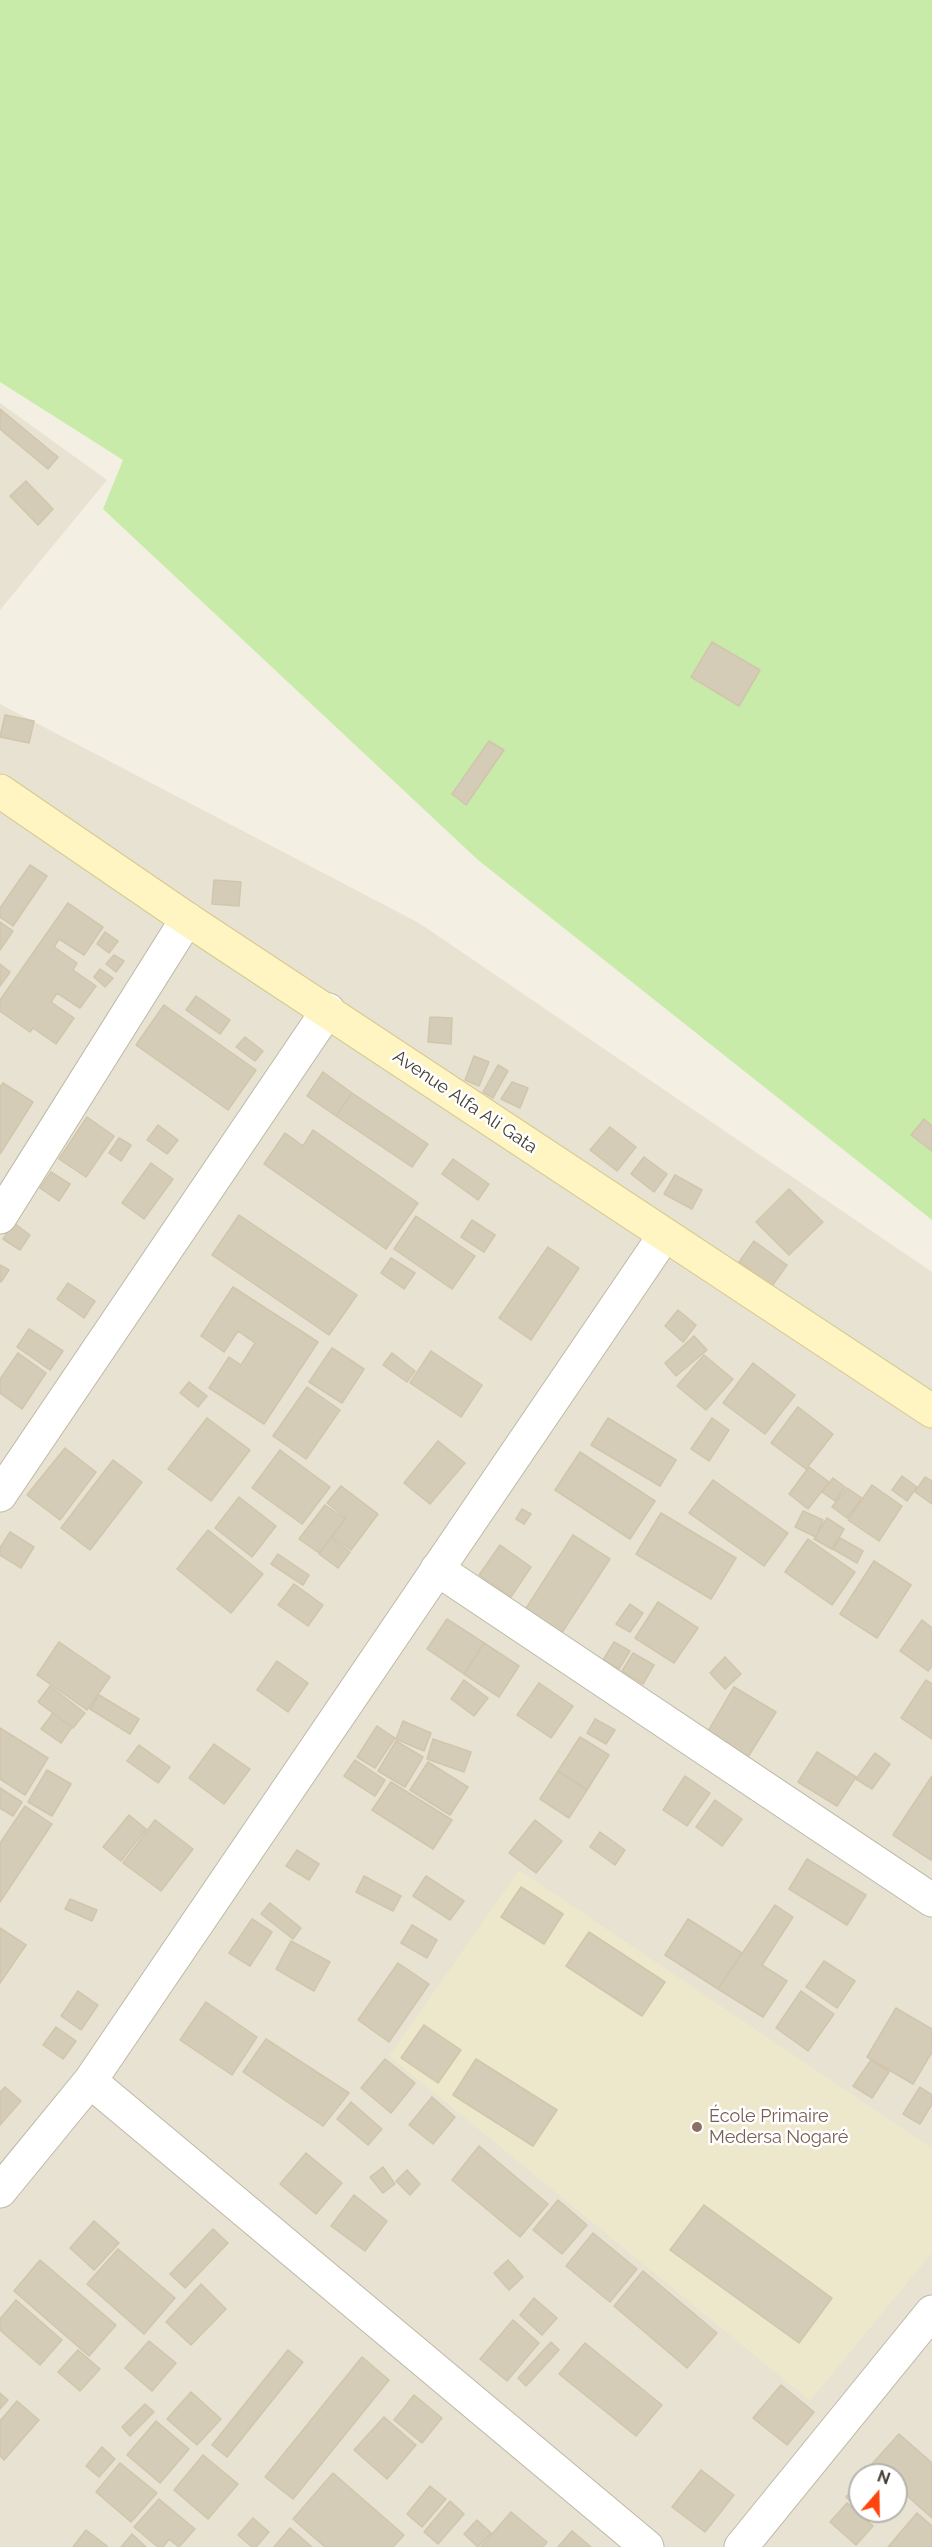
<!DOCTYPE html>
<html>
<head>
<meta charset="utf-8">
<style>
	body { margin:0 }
	#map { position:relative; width:932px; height:2547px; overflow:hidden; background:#f3f0e3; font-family:Raleway,sans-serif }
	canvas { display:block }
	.north { position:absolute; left:848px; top:2463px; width:60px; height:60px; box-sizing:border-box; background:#fff; border:2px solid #b5b3ad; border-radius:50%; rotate:20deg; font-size:16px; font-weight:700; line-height:24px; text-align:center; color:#454033 }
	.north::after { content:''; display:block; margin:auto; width:21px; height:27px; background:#ff450f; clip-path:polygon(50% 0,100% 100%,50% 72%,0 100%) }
</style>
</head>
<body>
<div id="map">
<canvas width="932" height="2547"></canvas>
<div class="north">N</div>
</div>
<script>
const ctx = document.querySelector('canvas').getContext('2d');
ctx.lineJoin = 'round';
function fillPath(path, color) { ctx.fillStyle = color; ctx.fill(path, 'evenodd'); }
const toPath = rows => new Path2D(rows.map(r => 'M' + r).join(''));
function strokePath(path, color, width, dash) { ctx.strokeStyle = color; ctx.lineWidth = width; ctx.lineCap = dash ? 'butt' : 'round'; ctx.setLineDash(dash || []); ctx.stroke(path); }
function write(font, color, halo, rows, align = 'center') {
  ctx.font = font + ' Raleway,sans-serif'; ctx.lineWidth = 5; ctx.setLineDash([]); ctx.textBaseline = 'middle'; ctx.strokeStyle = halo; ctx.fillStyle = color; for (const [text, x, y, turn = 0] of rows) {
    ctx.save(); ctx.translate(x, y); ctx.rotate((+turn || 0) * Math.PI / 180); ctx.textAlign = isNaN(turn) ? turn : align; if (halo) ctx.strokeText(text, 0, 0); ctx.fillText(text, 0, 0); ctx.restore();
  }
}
const residential = toPath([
	[0,403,107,480,0,610],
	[0,704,419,923,932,1272,932,2547,0,2547],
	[860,2475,896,2475,896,2511,860,2511]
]);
const education = toPath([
	[519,1870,932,2148,932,2253,810,2401,389,2056]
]);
const green = toPath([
	[0,0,932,0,932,1220,478,860,103,509,123,460,0,382]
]);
const building = toPath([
	[0,409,58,457,48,469,0,429,0,409],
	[26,481,53,509,38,525,10,496,26,481],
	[712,642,760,670,739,706,691,677,712,642],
	[5,715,34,721,29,743,0,737,5,715],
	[489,741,504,750,466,805,452,794,489,741],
	[30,865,47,876,13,926,0,917,0,908,30,865],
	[214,880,241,882,239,906,212,904,214,880],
	[68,903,103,927,84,955,59,939,54,947,77,963,73,970,96,986,80,1008,57,993,51,1002,74,1018,56,1044,33,1028,30,1032,0,1011,0,1000,68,903],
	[0,922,13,931,0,950,0,922],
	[105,932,118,941,109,953,97,944,105,932],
	[114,955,124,961,116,972,106,964,114,955],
	[0,964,10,972,0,986,0,964],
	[100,969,113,978,105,987,94,977,100,969],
	[196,996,230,1020,220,1034,186,1010,196,996],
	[164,1005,256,1070,228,1110,136,1045,164,1005],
	[430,1017,452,1018,451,1044,428,1042,430,1017],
	[245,1037,263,1051,255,1061,236,1047,245,1037],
	[474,1056,489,1062,479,1086,465,1080,474,1056],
	[498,1065,508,1071,493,1098,483,1092,498,1065],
	[323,1072,352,1093,336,1116,307,1096,323,1072],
	[512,1082,528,1088,520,1108,501,1099,512,1082],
	[3,1083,33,1102,0,1154,0,1087,3,1083],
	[352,1093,428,1144,412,1167,336,1116,352,1093],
	[87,1117,114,1136,86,1177,59,1159,87,1117],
	[924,1119,932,1126,932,1151,911,1135,924,1119],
	[158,1125,178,1140,167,1154,147,1140,158,1125],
	[610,1127,636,1147,617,1171,590,1150,610,1127],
	[313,1130,418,1203,386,1249,264,1164,285,1133,303,1146,313,1130],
	[119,1138,131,1145,121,1161,109,1153,119,1138],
	[644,1157,667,1174,654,1192,631,1174,644,1157],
	[453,1159,489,1184,478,1200,442,1174,453,1159],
	[151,1163,173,1179,144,1219,122,1203,151,1163],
	[51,1172,70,1184,59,1201,40,1188,51,1172],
	[675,1175,702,1190,692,1209,664,1194,675,1175],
	[789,1189,823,1222,789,1255,756,1222,789,1189],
	[239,1215,357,1295,329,1335,212,1255,239,1215],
	[416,1216,475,1256,452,1289,394,1249,416,1216],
	[472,1220,495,1235,484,1252,461,1237,472,1220],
	[14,1223,30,1235,20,1250,3,1239,14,1223],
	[754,1241,787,1265,772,1286,739,1262,754,1241],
	[548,1247,579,1268,531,1340,499,1318,548,1247],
	[391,1258,415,1273,404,1289,381,1273,391,1258],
	[0,1265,9,1270,1,1282,0,1282,0,1265],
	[68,1283,95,1301,84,1318,57,1299,68,1283],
	[233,1287,318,1342,264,1424,209,1388,229,1357,241,1365,255,1343,238,1331,224,1352,201,1336,233,1287],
	[678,1310,696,1325,683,1342,665,1326,678,1310],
	[29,1329,63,1351,50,1370,17,1347,29,1329],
	[694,1336,707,1350,676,1376,665,1363,694,1336],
	[332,1348,364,1369,342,1403,309,1382,332,1348],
	[431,1351,482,1385,461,1417,410,1383,431,1351],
	[18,1353,46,1373,22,1409,0,1393,0,1379,18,1353],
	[392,1353,415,1371,407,1382,383,1365,392,1353],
	[704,1355,733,1379,706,1410,677,1386,704,1355],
	[753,1363,795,1395,765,1434,723,1403,753,1363],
	[189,1382,207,1396,198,1407,180,1393,189,1382],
	[307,1387,340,1410,306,1459,273,1436,307,1387],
	[798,1407,833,1434,806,1469,771,1443,798,1407],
	[207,1418,250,1450,211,1501,168,1469,207,1418],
	[608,1418,676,1460,660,1486,591,1445,608,1418],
	[712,1418,729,1430,709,1461,691,1449,712,1418],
	[438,1441,465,1463,430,1504,404,1483,438,1441],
	[65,1448,96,1472,60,1520,27,1495,65,1448],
	[280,1450,330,1487,302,1524,252,1488,280,1450],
	[580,1452,655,1501,630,1539,555,1490,580,1452],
	[113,1460,142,1482,90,1550,61,1528,113,1460],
	[809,1467,829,1482,808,1509,789,1494,809,1467],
	[902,1476,917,1487,907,1501,892,1490,902,1476],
	[925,1477,932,1481,932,1504,915,1492,925,1477],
	[833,1478,845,1487,835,1501,822,1492,833,1478],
	[713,1480,788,1533,764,1566,689,1513,713,1480],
	[872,1485,902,1506,879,1541,848,1520,872,1485],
	[341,1486,378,1514,351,1550,332,1537,346,1518,327,1503,341,1486],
	[847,1488,862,1498,847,1518,832,1507,847,1488],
	[239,1497,276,1526,252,1557,215,1528,239,1497],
	[325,1505,345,1519,319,1553,299,1539,325,1505],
	[522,1509,531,1514,524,1524,516,1519,522,1509],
	[803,1511,823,1520,816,1537,795,1527,803,1511],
	[661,1513,736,1558,711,1599,636,1554,661,1513],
	[827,1518,844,1529,832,1549,814,1539,827,1518],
	[208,1530,263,1574,231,1613,177,1569,208,1530],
	[10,1532,34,1547,21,1568,0,1555,0,1548,10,1532],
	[573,1535,610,1559,561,1634,525,1610,573,1535],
	[331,1538,350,1552,338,1568,319,1554,331,1538],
	[840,1538,863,1551,857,1563,833,1549,840,1538],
	[808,1539,855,1572,832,1605,785,1572,808,1539],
	[500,1545,531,1567,511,1597,479,1575,500,1545],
	[278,1554,309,1575,303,1585,271,1564,278,1554],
	[874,1561,911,1585,877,1638,840,1614,874,1561],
	[294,1584,323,1605,308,1626,278,1605,294,1584],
	[658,1602,698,1628,674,1663,635,1638,658,1602],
	[630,1604,643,1613,630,1632,616,1624,630,1604],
	[447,1619,484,1643,464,1674,427,1649,447,1619],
	[922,1620,932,1628,932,1666,928,1671,900,1651,922,1620],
	[59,1642,110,1677,87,1710,37,1675,59,1642],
	[614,1642,630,1651,619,1669,603,1660,614,1642],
	[484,1643,519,1666,499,1697,464,1674,484,1643],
	[633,1653,654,1665,643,1684,622,1671,633,1653],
	[725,1657,741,1674,725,1689,710,1673,725,1657],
	[277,1661,308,1683,288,1712,257,1690,277,1661],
	[464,1680,488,1698,474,1716,451,1699,464,1680],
	[926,1680,932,1684,932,1739,901,1718,926,1680],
	[539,1683,573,1706,551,1738,517,1715,539,1683],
	[50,1686,85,1713,73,1728,38,1702,50,1686],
	[734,1687,776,1712,748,1757,707,1733,734,1687],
	[99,1695,139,1719,130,1734,90,1709,99,1695],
	[53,1713,72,1727,61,1743,41,1729,53,1713],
	[595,1719,615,1730,606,1744,587,1733,595,1719],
	[403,1721,431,1733,424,1751,396,1739,403,1721],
	[377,1726,395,1738,375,1768,357,1757,377,1726],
	[0,1728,48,1758,25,1795,0,1779,0,1728],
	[580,1737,609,1755,587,1790,558,1771,580,1737],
	[433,1739,471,1752,464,1772,427,1759,433,1739],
	[396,1741,423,1757,405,1787,378,1771,396,1741],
	[214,1744,250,1769,224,1804,189,1778,214,1744],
	[139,1745,170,1767,158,1783,127,1761,139,1745],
	[817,1752,856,1777,837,1806,798,1782,817,1752],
	[875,1753,890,1764,872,1789,856,1779,875,1753],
	[355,1760,385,1780,375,1796,344,1776,355,1760],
	[428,1762,468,1787,450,1815,410,1790,428,1762],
	[47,1770,71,1784,52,1816,28,1802,47,1770],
	[558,1771,587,1790,569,1818,540,1799,558,1771],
	[685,1776,710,1793,687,1826,663,1810,685,1776],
	[932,1776,932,1859,931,1860,893,1835,932,1776],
	[391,1782,452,1820,433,1849,372,1810,391,1782],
	[0,1788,22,1802,13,1816,0,1808,0,1788],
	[715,1800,742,1819,722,1846,696,1827,715,1800],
	[25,1806,52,1824,0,1902,0,1843,25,1806],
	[129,1815,146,1829,121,1861,103,1847,129,1815],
	[155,1820,193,1849,161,1891,123,1863,155,1820],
	[535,1820,562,1841,536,1873,509,1853,535,1820],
	[600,1832,625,1850,615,1865,590,1847,600,1832],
	[297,1850,319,1864,309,1880,286,1866,297,1850],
	[807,1859,866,1895,847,1925,789,1889,807,1859],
	[364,1876,401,1896,393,1911,356,1892,364,1876],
	[426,1876,464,1901,450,1920,413,1896,426,1876],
	[521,1887,563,1914,544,1944,501,1917,521,1887],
	[70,1899,97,1910,92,1921,65,1909,70,1899],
	[270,1903,301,1928,293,1939,261,1914,270,1903],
	[775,1905,793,1917,762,1965,787,1981,763,2017,718,1989,775,1905],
	[252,1919,272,1932,250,1966,229,1953,252,1919],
	[688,1919,742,1953,718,1989,665,1955,688,1919],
	[412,1925,437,1940,427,1958,401,1943,412,1925],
	[0,1928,26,1945,0,1983,0,1928],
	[589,1932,665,1982,642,2016,566,1966,589,1932],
	[291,1941,330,1962,314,1991,276,1969,291,1941],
	[824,1961,855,1981,837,2008,806,1987,824,1961],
	[398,1963,429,1984,389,2042,358,2020,398,1963],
	[78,1991,98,2005,81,2030,61,2016,78,1991],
	[801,1991,834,2014,808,2051,776,2028,801,1991],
	[206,2002,257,2037,232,2075,180,2040,206,2002],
	[896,2008,932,2029,932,2052,913,2084,867,2057,896,2008],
	[424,2025,461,2050,438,2083,401,2058,424,2025],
	[56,2027,76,2041,63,2059,43,2045,56,2027],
	[266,2039,349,2093,323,2126,243,2072,266,2039],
	[385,2059,415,2083,391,2113,361,2088,385,2059],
	[476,2059,557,2110,533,2146,453,2095,476,2059],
	[871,2060,889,2072,872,2098,853,2086,871,2060],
	[5,2087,21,2101,0,2125,0,2092,5,2087],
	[920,2087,932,2095,932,2104,920,2124,903,2114,920,2087],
	[432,2097,455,2117,433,2144,409,2125,432,2097],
	[351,2102,382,2129,368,2145,337,2119,351,2102],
	[479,2146,548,2204,520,2237,452,2180,479,2146],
	[306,2153,342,2183,316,2214,280,2184,306,2153],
	[383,2167,395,2184,383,2193,370,2177,383,2167],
	[407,2170,420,2184,410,2195,396,2181,407,2170],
	[354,2195,387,2221,365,2251,331,2226,354,2195],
	[558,2200,587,2225,562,2254,533,2230,558,2200],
	[704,2205,832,2298,799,2343,670,2250,704,2205],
	[94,2221,119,2243,94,2270,70,2248,94,2221],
	[213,2229,228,2243,185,2288,170,2274,213,2229],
	[593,2233,637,2269,610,2302,566,2266,593,2233],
	[118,2249,175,2298,144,2334,87,2284,118,2249],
	[40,2260,116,2325,89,2356,14,2291,40,2260],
	[508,2260,523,2277,509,2290,494,2273,508,2260],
	[643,2271,717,2333,687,2368,614,2306,643,2271],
	[201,2284,226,2309,191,2345,166,2322,201,2284],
	[534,2298,557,2318,542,2335,520,2315,534,2298],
	[16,2300,62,2340,40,2365,0,2330,0,2319,16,2300],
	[513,2320,539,2343,507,2381,480,2359,513,2320],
	[149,2341,176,2363,152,2391,125,2368,149,2341],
	[551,2342,559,2350,526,2386,518,2378,551,2342],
	[585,2343,662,2405,636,2436,559,2374,585,2343],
	[78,2350,100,2369,80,2391,58,2372,78,2350],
	[288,2350,303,2362,227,2457,212,2445,288,2350],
	[362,2357,389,2380,293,2499,265,2477,362,2357],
	[781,2385,814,2412,787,2445,753,2418,781,2385],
	[191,2392,221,2419,197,2445,167,2419,191,2392],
	[0,2393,8,2400,0,2409,0,2393],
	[414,2395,442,2418,422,2443,394,2420,414,2395],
	[17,2401,39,2420,4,2460,0,2456,0,2421,17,2401],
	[145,2404,154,2412,130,2436,122,2427,145,2404],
	[384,2417,416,2445,387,2479,354,2450,384,2417],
	[156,2421,189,2449,160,2483,127,2455,156,2421],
	[899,2434,932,2463,932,2518,896,2486,896,2475,883,2475,871,2465,899,2434],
	[102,2447,115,2459,99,2477,86,2466,102,2447],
	[203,2455,238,2484,208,2519,174,2490,203,2455],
	[120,2463,157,2493,131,2522,96,2492,120,2463],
	[701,2470,734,2495,705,2532,672,2507,701,2470],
	[333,2473,404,2535,393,2547,325,2547,293,2519,333,2473],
	[860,2481,860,2510,846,2497,860,2481],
	[430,2486,446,2499,422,2527,407,2514,430,2486],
	[159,2499,195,2529,179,2547,169,2539,163,2547,158,2547,134,2527,159,2499],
	[450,2501,464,2514,438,2544,424,2532,450,2501],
	[847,2503,873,2526,856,2545,830,2522,847,2503],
	[862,2511,885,2511,875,2522,862,2511],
	[511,2512,547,2542,543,2547,481,2547,511,2512],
	[917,2513,932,2526,932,2547,888,2547,917,2513],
	[253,2518,269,2532,256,2547,252,2547,238,2535,253,2518],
	[477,2520,491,2533,478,2547,464,2534,477,2520],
	[290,2528,312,2547,274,2547,290,2528],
	[86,2530,107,2546,107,2547,73,2547,86,2530],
	[572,2531,591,2547,558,2547,572,2531],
	[132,2534,146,2547,121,2547,132,2534]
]);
const street = toPath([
	[0,1217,187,919],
	[0,1495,328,1010],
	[437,1569,932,1900],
	[90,2081,647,2547],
	[0,2191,90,2081,664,1236],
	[741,2547,932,2312]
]);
const secondary = toPath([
	[0,791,187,919,932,1411]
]);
const markers = [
	[697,2127,6,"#8d6e63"]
];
const streetNames = [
	["Avenue Alfa Ali Gata",465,1102,34]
];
const educationNames = [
	["École Primaire",709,2117],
	["Medersa Nogaré",709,2138]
];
fillPath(residential, '#e7e2d1');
fillPath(education, '#ede7cc');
fillPath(green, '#c8eba9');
fillPath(building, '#d5ccb8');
strokePath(building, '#d1c5ab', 1.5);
strokePath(street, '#bfb8a5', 35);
strokePath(secondary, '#d6c990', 35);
strokePath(street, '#fff', 33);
strokePath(secondary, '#fff5c2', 33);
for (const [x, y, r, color] of markers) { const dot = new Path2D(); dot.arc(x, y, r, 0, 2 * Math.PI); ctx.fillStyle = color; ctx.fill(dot); strokePath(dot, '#fff', 2); }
write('18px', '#454033', '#fff', streetNames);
write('18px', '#785e54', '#fff', educationNames, 'left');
</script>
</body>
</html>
